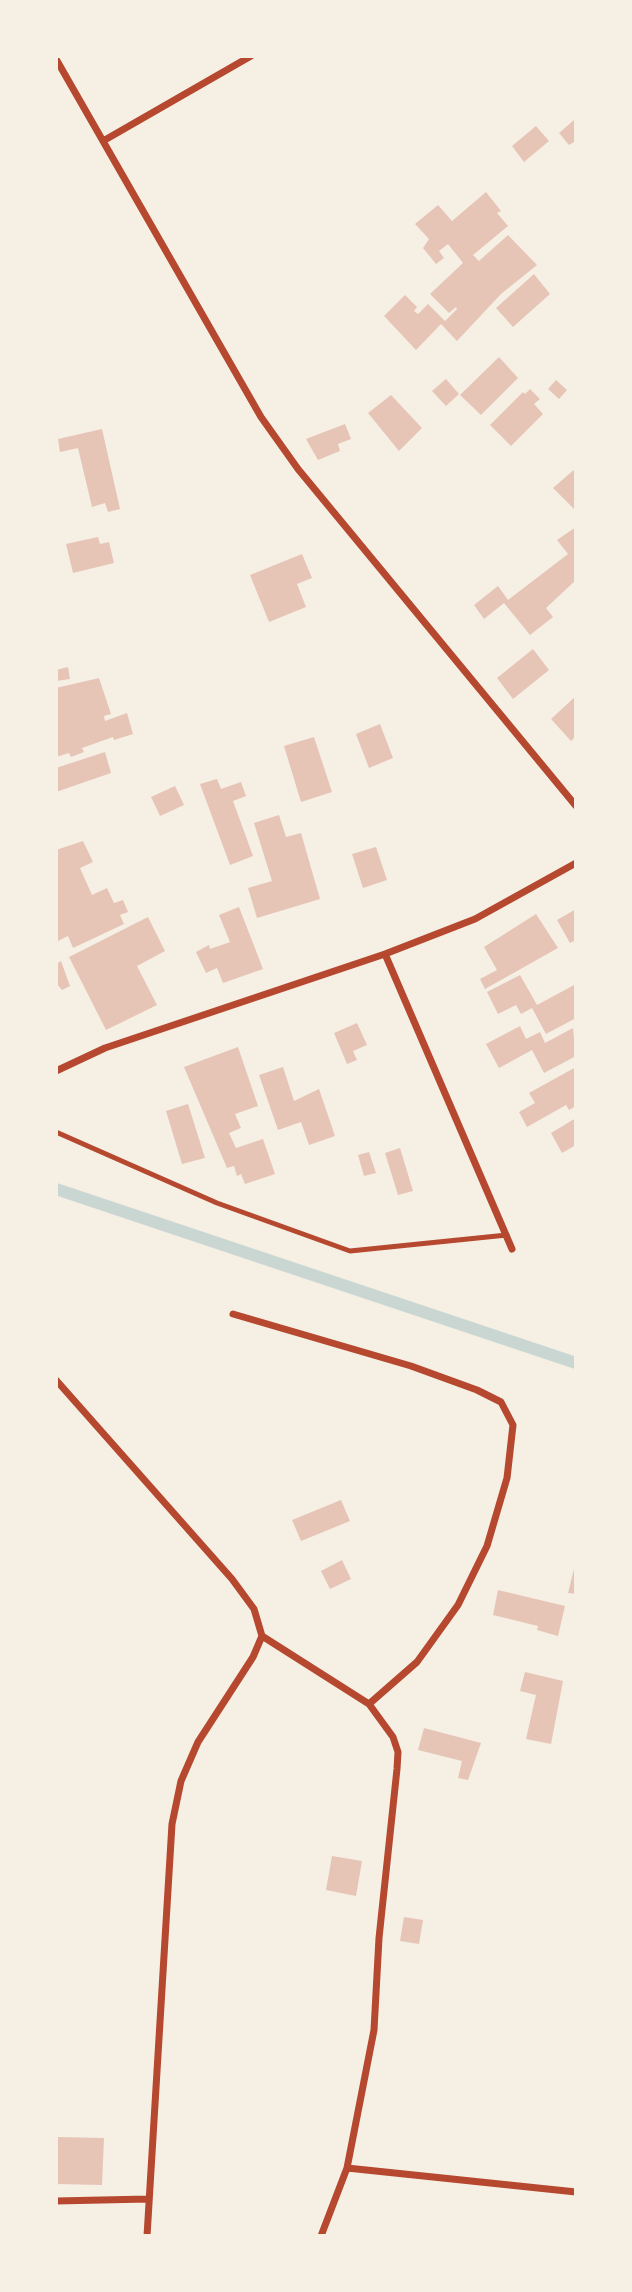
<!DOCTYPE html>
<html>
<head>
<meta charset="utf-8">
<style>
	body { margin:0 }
	#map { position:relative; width:632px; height:2292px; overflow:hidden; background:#f6efe4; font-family:Helvetica,sans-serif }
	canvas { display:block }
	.frame { position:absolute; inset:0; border:58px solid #f6efe4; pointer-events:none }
</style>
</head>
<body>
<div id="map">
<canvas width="632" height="2292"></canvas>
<div class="frame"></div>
</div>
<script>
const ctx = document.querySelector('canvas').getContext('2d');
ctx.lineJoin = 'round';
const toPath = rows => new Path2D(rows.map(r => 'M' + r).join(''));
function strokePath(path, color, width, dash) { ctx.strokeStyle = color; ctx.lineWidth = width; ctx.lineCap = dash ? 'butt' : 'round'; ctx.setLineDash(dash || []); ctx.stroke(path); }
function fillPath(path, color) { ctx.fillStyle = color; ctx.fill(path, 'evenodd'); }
const stream = toPath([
	[56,1189,576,1363]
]);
const building = toPath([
	[574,120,576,141,569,145,559,133],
	[536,126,549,141,524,162,512,146],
	[486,192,501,211,497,213,508,226,473,255,479,261,508,235,537,265,501,294,457,341,441,324,416,350,384,316,405,295,417,307,414,311,418,314,428,304,445,321,457,309,456,307,449,313,430,294,463,263,448,244,439,251,444,258,436,264,423,248,429,239,415,224,438,205,452,221],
	[534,274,550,294,513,327,496,308],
	[499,357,518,378,481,415,460,395],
	[446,379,459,394,446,406,432,391],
	[556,380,567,390,559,399,548,389],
	[530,389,540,399,534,404,543,414,511,446,490,425,523,392,525,394],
	[391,395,422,428,399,451,368,413],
	[345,424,351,439,338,444,340,451,318,460,306,439],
	[102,429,120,509,108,512,105,503,92,507,78,448,60,452,58,439],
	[576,468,576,511,553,488],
	[576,527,576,580,546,608,553,617,530,635,504,603,484,619,474,605,498,586,508,600,568,554,557,540],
	[98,537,100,544,109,542,114,563,73,573,66,544],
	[302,554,312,578,297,584,306,607,269,622,250,575],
	[533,649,549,670,513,699,497,678],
	[68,667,70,679,56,681,56,670],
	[99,678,111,714,104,716,105,721,127,713,133,734,114,740,113,737,82,748,84,752,71,757,69,753,56,757,56,688],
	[576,696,576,736,571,741,551,719],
	[380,724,393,758,369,768,356,734],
	[314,737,332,792,301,802,284,746],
	[105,752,111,773,56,792,56,768],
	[217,779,221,789,241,782,246,796,233,801,253,856,230,865,200,784],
	[175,786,184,805,160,816,151,797],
	[279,815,286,837,301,833,320,899,257,918,248,888,272,881,254,823],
	[83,841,93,862,80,868,92,895,107,888,114,903,123,900,128,912,120,915,124,924,73,948,68,936,56,942,56,850],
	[376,847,387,880,363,888,352,854],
	[239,907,263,969,223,983,217,968,206,973,196,952,209,945,210,949,230,942,219,915],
	[576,909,576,940,570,943,557,920],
	[536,914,558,948,485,989,480,979,497,970,484,947],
	[148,917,165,951,137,966,157,1005,106,1030,69,957],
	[61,961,70,986,62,990,56,983,56,964],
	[520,975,537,1005,576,984,576,1018,546,1034,532,1008,521,1014,516,1005,498,1014,487,992],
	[357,1023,367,1045,353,1051,357,1060,347,1064,334,1033],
	[520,1026,526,1039,540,1032,545,1043,573,1028,576,1056,544,1073,532,1050,499,1068,486,1044],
	[238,1047,258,1106,235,1114,241,1128,229,1133,236,1148,263,1139,275,1174,245,1184,241,1174,237,1176,234,1166,227,1168,184,1067],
	[283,1067,294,1101,319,1089,335,1136,309,1145,301,1122,278,1130,259,1075],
	[576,1067,576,1106,569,1110,566,1105,527,1127,519,1112,535,1103,529,1093],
	[188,1104,205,1158,182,1164,166,1111],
	[576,1118,576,1145,562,1153,551,1133],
	[400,1148,413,1191,398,1195,385,1153],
	[369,1152,376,1173,364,1176,358,1155],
	[341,1500,350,1521,301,1541,292,1520],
	[342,1560,351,1579,330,1589,321,1571],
	[575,1565,576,1565,576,1594,568,1593],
	[498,1590,565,1606,558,1636,537,1630,538,1626,493,1615],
	[525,1672,563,1681,551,1744,526,1739,536,1695,520,1691],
	[424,1728,481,1743,468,1780,458,1778,462,1761,418,1750],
	[332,1856,362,1861,356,1896,326,1890],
	[404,1917,423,1920,419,1944,400,1941],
	[58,2137,104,2138,102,2185,57,2184]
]);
const service = toPath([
	[56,1132,217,1203,350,1251,507,1235]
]);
const minor = toPath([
	[56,59,261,417,298,469,576,806],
	[103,141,251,56],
	[385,954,512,1249],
	[56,1071,105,1048,385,954,475,919,576,863],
	[233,1314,411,1366,477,1390,501,1402,513,1425,507,1478,487,1546,458,1605,417,1662,369,1704,262,1636],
	[56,1380,232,1579,254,1609,262,1636,253,1657,198,1742,181,1781,172,1824,147,2236],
	[347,2168,576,2192],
	[56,2201,148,2199],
	[321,2236,347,2168,374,2030,379,1938,397,1769,398,1752,393,1737,369,1704]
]);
strokePath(stream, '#c9d6d2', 12);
fillPath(building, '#e6c5b7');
strokePath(service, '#b5482f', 5);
strokePath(minor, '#b5482f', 7);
</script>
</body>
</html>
